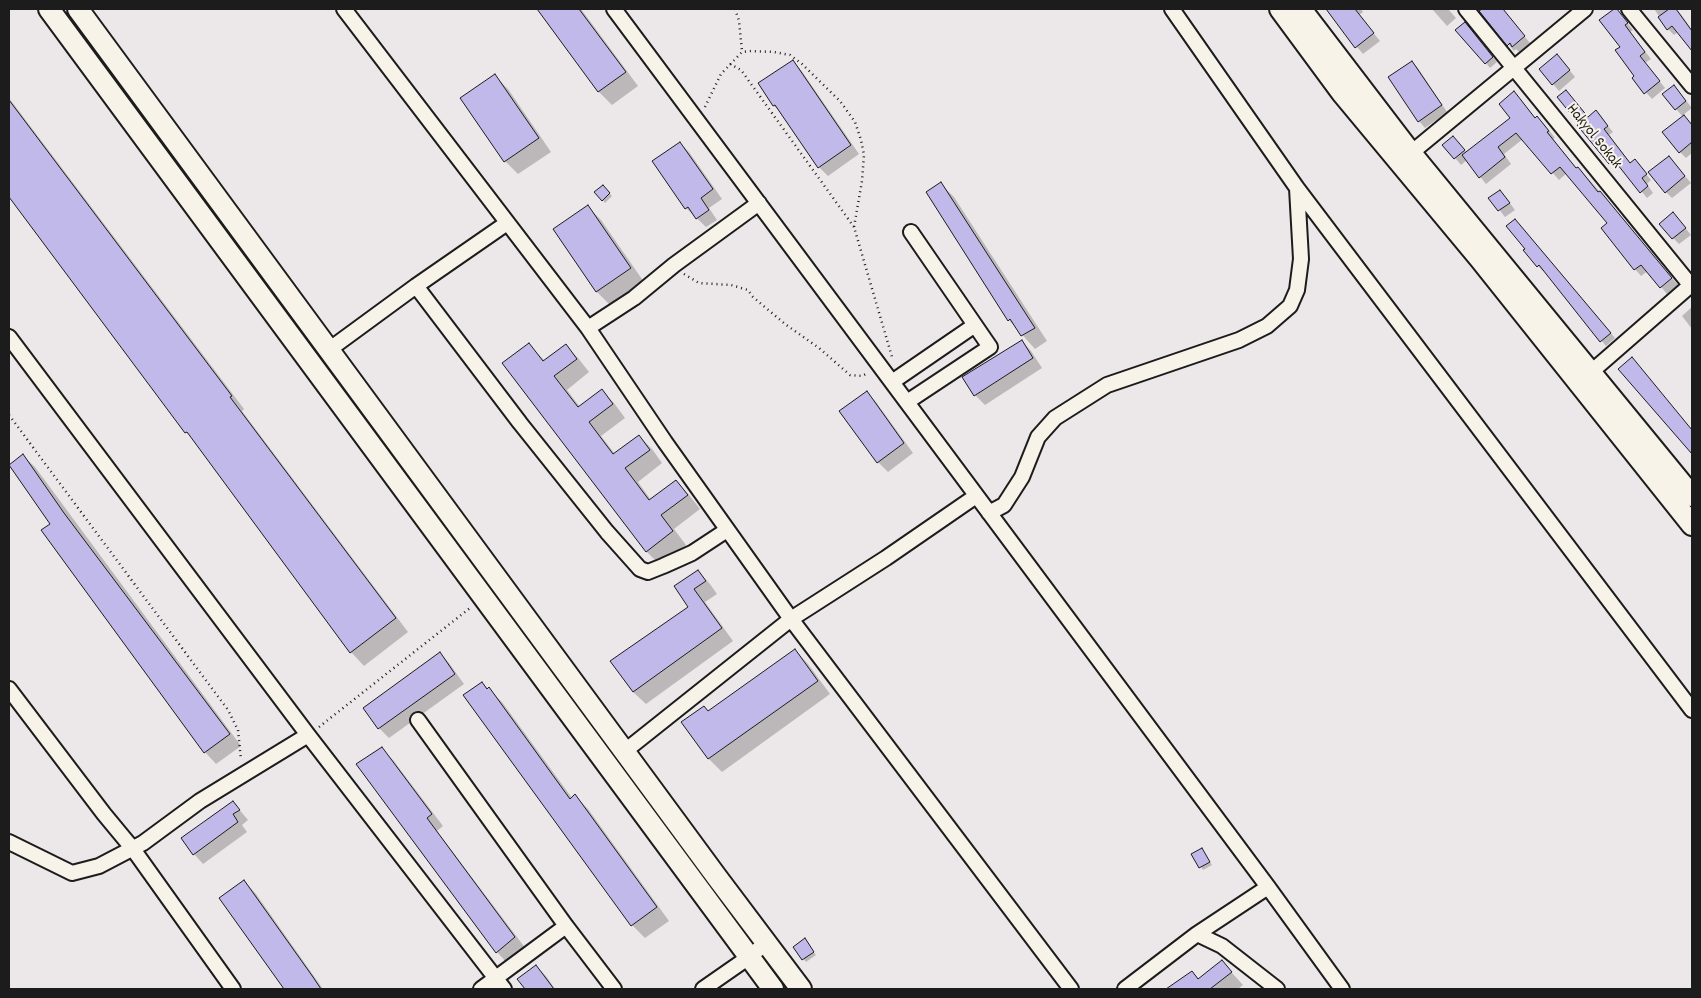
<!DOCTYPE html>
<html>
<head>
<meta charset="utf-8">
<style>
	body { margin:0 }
	#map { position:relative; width:1701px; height:998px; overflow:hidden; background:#ece7e8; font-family:Dekko,sans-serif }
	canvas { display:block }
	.frame { position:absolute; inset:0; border:10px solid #1c1c1c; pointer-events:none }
</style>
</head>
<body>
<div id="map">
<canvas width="1701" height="998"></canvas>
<div class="frame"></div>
</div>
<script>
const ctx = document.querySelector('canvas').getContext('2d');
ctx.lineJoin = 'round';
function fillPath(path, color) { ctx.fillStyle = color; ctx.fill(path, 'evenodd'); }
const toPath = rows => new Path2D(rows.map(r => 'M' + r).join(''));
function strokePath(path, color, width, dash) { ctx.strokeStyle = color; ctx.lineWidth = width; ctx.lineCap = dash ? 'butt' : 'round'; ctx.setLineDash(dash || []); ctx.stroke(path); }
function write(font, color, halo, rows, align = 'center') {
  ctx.font = font + ' Dekko,sans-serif'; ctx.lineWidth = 4; ctx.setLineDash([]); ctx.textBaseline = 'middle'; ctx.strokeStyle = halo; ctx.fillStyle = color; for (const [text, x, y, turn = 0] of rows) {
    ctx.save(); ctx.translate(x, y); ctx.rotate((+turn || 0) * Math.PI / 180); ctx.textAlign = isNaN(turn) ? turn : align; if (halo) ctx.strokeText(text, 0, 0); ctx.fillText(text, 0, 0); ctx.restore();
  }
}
const shadow = toPath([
	[538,9,581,9,638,86,612,105,599,92],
	[1328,9,1361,9,1363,12,1359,15,1380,41,1363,54,1345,33,1347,32],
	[1432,9,1448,9,1456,18,1447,26],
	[1480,9,1502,9,1530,43,1519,52,1516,49,1514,51],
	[1616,9,1633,30,1630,32,1651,59,1645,63,1665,88,1652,99,1633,78,1636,76,1622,47,1601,20],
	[1654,9,1676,9,1680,13,1692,30,1692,49,1678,32,1674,35,1668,29],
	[1470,29,1497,62,1490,68,1486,63],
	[792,61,801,70,859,154,828,176,819,167,783,114,774,106,759,84],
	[1412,62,1418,68,1447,112,1425,128,1419,121,1389,77],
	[1563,62,1575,77,1559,91,1540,69],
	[495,76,508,89,551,152,518,174,505,161],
	[1566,91,1589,118,1601,118,1613,132,1609,135,1631,164,1640,167,1651,180,1647,184,1653,193,1647,198,1620,165,1616,169,1610,163,1581,124],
	[1680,93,1692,108,1683,115,1692,125,1692,153,1686,158,1680,152,1683,117,1664,95],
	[9,98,244,409,242,411,408,632,364,666,351,652,195,441,186,432,9,195],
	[1521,100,1536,119,1537,118,1544,124,1555,138,1553,139,1577,169,1578,168,1585,175,1606,199,1678,285,1667,294,1648,271,1641,276,1635,269,1609,224,1567,173,1559,180,1523,139,1504,154,1511,164,1486,184,1467,160,1461,165,1444,145,1459,144,1467,153,1512,118],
	[680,143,689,152,722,199,709,208,717,220,706,227,686,208,653,162],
	[1675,164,1691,183,1672,198,1666,192],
	[941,184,954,197,1047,341,1035,349,1009,320,927,193],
	[603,186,612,196,605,203,596,192],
	[1490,198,1506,198,1515,210,1505,217],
	[588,207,601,220,644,282,610,305,597,292,555,230],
	[1679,220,1691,235,1679,244,1673,238],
	[1520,225,1615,338,1606,346,1544,270,1543,271,1538,266,1508,226],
	[1692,307,1692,329,1682,316],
	[1022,341,1031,351,1042,368,985,405,975,395],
	[529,345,545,361,565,345,578,358,589,372,567,390,580,407,601,390,614,403,625,418,601,436,615,454,639,436,652,449,662,463,638,482,651,500,676,482,689,495,700,509,674,529,686,545,660,565,647,552,504,363],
	[866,392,876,402,913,453,888,472,878,462],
	[23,456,35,467,241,746,216,764,205,752],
	[698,571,710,584,717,594,705,602,733,641,646,704,633,692,690,607],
	[795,650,808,664,830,694,722,772,709,759,683,722,709,712],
	[440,653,449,663,464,684,389,738,379,728,365,708],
	[482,683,502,702,572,798,575,796,588,809,669,921,645,938,632,925,465,695],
	[381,748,393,760,443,826,437,831,526,949,508,964,497,952],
	[233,802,248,820,242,825,247,832,203,864,194,854],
	[1202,849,1212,865,1203,870,1193,854],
	[244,881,256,894,323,989,286,989,221,898],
	[807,943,816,955,806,962,795,947],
	[1222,962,1243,985,1238,989,1168,989,1192,972,1200,980],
	[536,966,546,976,555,989,526,989,519,979]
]);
const building = toPath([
	[537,9,579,9,626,72,598,92,537,9],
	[1326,9,1355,9,1374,33,1355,48,1326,9],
	[1482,9,1503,9,1525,36,1512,47,1510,43,1507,46,1479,11,1482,9],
	[1614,9,1617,9,1628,23,1625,25,1645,52,1640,56,1660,81,1644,94,1632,78,1634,76,1615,50,1620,47,1599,20,1614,9],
	[1669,9,1676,9,1692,31,1692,51,1672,26,1667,30,1658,17,1669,9],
	[1465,22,1493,57,1485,64,1455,30,1465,22],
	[1557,54,1570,70,1552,85,1539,69,1557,54],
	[793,60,851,145,818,168,775,105,773,106,758,83,793,60],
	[1412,61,1442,105,1418,122,1388,77,1412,61],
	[495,74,539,138,504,162,460,98,495,74],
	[1674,85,1686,101,1675,110,1662,94,1674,85],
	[1566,90,1588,117,1596,110,1608,126,1604,129,1630,163,1635,159,1647,174,1642,178,1648,186,1640,193,1614,160,1609,164,1577,125,1579,124,1557,97,1566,90],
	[1514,91,1535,118,1537,116,1549,131,1547,132,1576,168,1578,167,1598,192,1600,191,1672,278,1660,288,1641,265,1634,270,1601,228,1607,223,1560,167,1551,174,1516,133,1498,147,1505,157,1479,178,1462,155,1510,118,1499,104,1514,91],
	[9,100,232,396,230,397,396,618,350,653,187,432,185,433,9,197,9,100],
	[1684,115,1692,125,1692,142,1679,153,1662,132,1684,115],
	[1453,136,1465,150,1454,159,1442,145,1453,136],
	[680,142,713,189,701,198,709,210,696,219,688,207,685,209,652,161,680,142],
	[1669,156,1685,176,1665,193,1648,172,1669,156],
	[941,182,1035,328,1021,336,1010,319,1008,321,926,192,941,182],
	[603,185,610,193,602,201,594,192,603,185],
	[1500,190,1510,203,1498,211,1488,198,1500,190],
	[588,205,631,268,596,292,553,229,588,205],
	[1673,212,1686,228,1672,239,1659,224,1673,212],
	[1515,219,1611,333,1600,342,1539,265,1537,267,1523,250,1525,249,1506,226,1515,219],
	[1022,340,1033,358,974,396,962,377,1022,340],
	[529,343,543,361,566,344,577,359,554,376,578,407,602,389,613,404,589,422,613,454,639,435,650,450,625,468,649,500,676,480,688,495,661,515,673,531,646,552,502,363,529,343],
	[1632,357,1692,430,1692,454,1618,369,1632,357],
	[867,391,904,443,877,463,839,411,867,391],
	[23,454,64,513,230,734,204,753,41,530,50,524,9,465,23,454],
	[698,570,706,581,694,589,722,628,633,692,610,661,688,607,674,586,698,570],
	[795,649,818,681,708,759,681,722,704,706,708,711,795,649],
	[440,652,455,674,378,729,363,708,440,652],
	[482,682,487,689,489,687,570,799,575,794,657,907,631,926,463,695,482,682],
	[382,747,432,814,427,818,515,937,496,953,356,764,382,747],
	[233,801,240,810,233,814,238,822,193,855,181,838,233,801],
	[1202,848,1210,862,1199,868,1191,854,1202,848],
	[244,880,313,977,321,989,284,989,219,898,244,880],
	[805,938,814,952,802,960,793,947,805,938],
	[1222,960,1232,972,1210,989,1166,989,1192,971,1198,979,1222,960],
	[536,965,554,989,525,989,517,979,536,965]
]);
const path = toPath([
	[735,9,739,21,742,51],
	[730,64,741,70,854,227],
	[705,107,721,74,742,52,751,51,774,52,790,55,802,64,840,101,855,122,861,140,864,155,862,181,854,227,892,357],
	[684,274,699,283,731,285,748,290,753,297,785,324,819,348,850,375,862,376,868,373],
	[9,415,228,710,238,730,241,760],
	[319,727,470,608]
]);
const street = toPath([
	[344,9,588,328,665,442,791,619,1071,989],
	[614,9,1268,887,1342,989],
	[1172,9,1297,188,1692,710],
	[1466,9,1692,287],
	[1629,9,1692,86],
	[1405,158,1585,9],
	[416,286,520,423,607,532,640,569,648,572,663,566,692,553,727,530],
	[588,328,634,298,674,265,759,203],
	[9,337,308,735,504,989],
	[330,349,416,286,507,223],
	[1586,378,1590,373,1692,284],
	[892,382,975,325],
	[907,402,990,347,911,232],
	[989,513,1004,505,1022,477,1038,437,1055,418,1107,385,1239,340,1267,326,1290,306,1297,290,1301,259,1297,188],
	[9,689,104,814,133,849,233,989],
	[418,720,566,926,614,989],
	[625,751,791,619,886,558,976,496],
	[9,842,72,873,99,866,143,843,200,801,308,735],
	[1197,934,1222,946,1277,989],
	[481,989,566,926],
	[703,989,749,957,766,943],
	[1125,989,1197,934,1268,887]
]);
const secondary = toPath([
	[49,9,773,989],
	[78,9,716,876,801,989],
	[1280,9,1342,93,1480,259,1692,525],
	[1301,9,1411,153,1692,496]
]);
const streetNames = [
	["Hakyol Sokak",1593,137,51]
];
fillPath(shadow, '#0003');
fillPath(building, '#c0b9ea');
strokePath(building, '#1c1c1c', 1);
strokePath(street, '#1c1c1c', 18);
strokePath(secondary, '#1c1c1c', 24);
strokePath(path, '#1c1c1c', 2.5, [1, 4]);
strokePath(street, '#f7f3e8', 14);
strokePath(secondary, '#f7f3e8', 20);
write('16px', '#1c1c1c', '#f7f3e8', streetNames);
</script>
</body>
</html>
